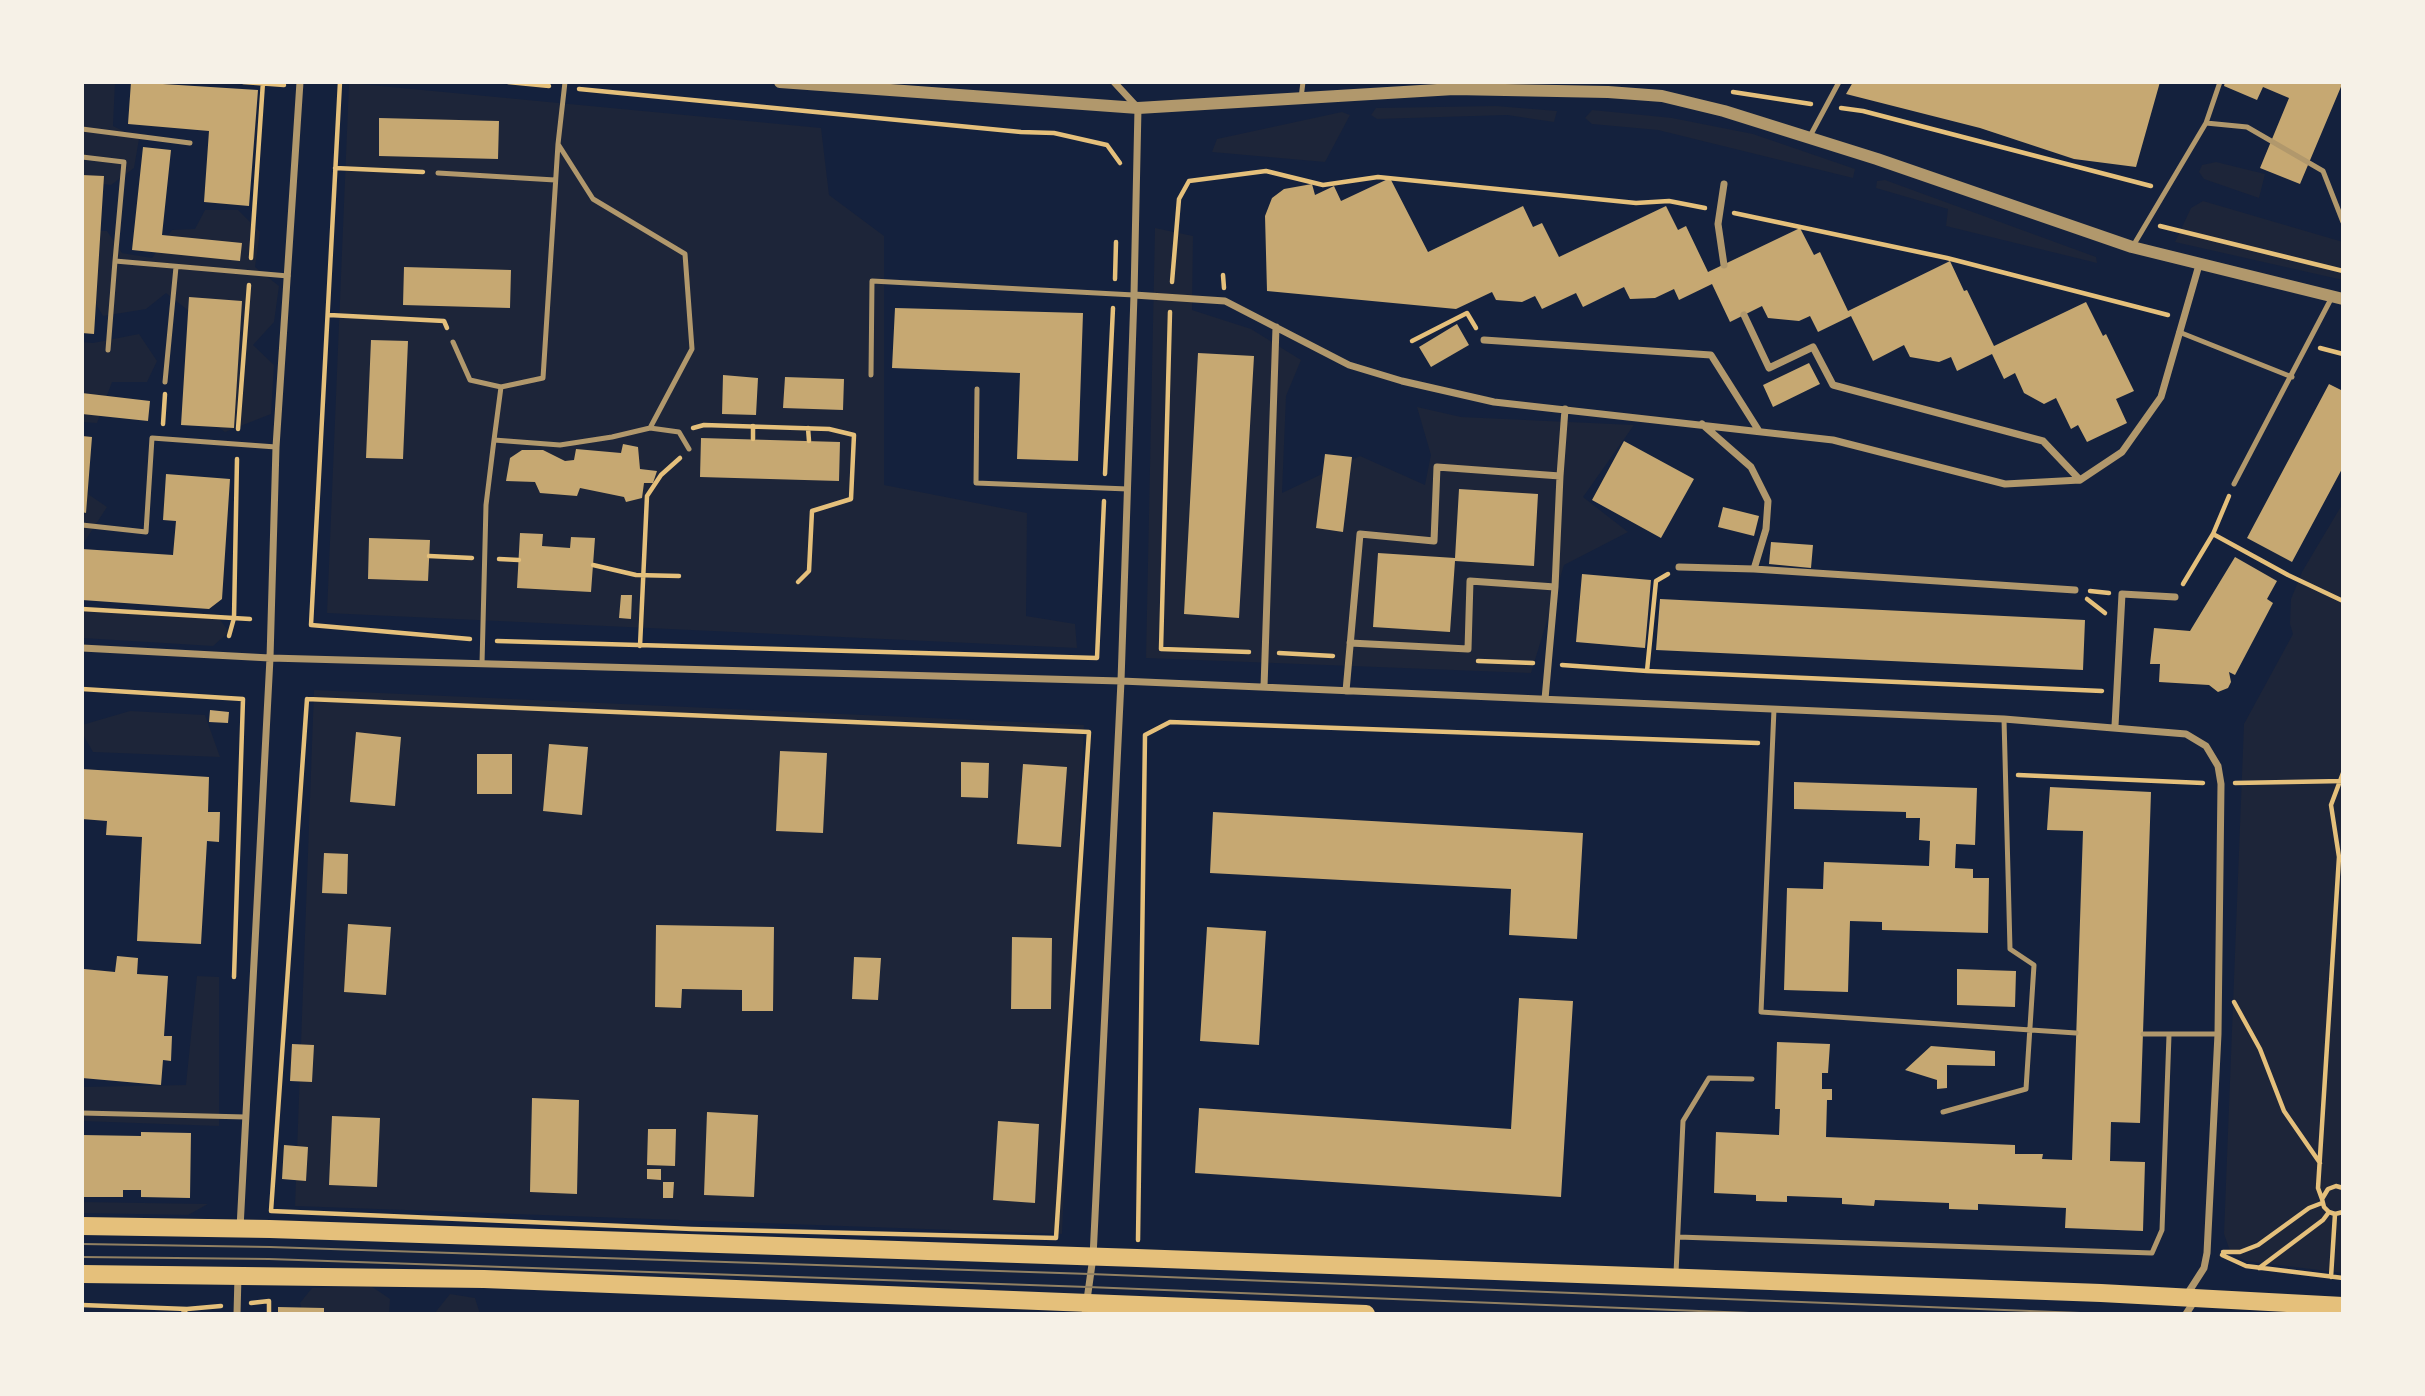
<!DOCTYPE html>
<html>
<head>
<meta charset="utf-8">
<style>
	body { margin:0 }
	#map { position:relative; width:2425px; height:1396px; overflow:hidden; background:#14213d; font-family:"Roboto Condensed",sans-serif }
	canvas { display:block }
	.frame { position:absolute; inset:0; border:84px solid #f6f1e7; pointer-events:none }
</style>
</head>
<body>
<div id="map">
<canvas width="2425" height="1396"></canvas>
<div class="frame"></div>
</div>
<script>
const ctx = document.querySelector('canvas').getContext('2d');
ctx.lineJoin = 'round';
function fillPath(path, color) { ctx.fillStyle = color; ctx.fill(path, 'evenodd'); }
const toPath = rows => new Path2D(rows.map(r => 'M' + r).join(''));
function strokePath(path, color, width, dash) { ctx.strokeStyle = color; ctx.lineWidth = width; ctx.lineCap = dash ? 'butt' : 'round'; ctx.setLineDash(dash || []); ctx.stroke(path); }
const green = toPath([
	[82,82,115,82,113,126,139,139,134,168,111,185,82,182],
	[349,83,821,128,829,195,884,236,884,485,1027,513,1026,616,1075,624,1077,648,327,613],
	[1496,106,1557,111,1554,122,1507,115,1377,119,1371,115,1376,108],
	[1592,110,1672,118,1753,134,1855,169,1853,178,1658,130,1592,124,1585,118],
	[1342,112,1350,115,1325,162,1212,152,1217,139],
	[2216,162,2265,174,2259,198,2204,179,2199,172,2202,165],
	[1885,180,2096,257,2097,263,1946,226,1948,209,1876,188,1877,181],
	[2203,201,2343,242,2343,280,2175,242,2191,208],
	[205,210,238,210,260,232,255,267,279,286,274,322,253,345,274,365,271,414,225,432,201,415,194,315,166,293,146,309,103,316,86,287,82,231,107,231,122,253,152,258,172,230,195,229],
	[1155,228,1193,236,1192,310,1251,329,1301,360,1286,396,1282,493,1360,456,1425,485,1431,455,1417,407,1461,417,1634,425,1583,497,1628,532,1564,565,1531,673,1146,658],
	[139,334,157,361,147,382,112,382,97,423,82,422,82,342,93,343],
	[82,490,107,507,83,544,82,544],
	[2343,503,2343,1273,2246,1261,2237,1257,2230,1251,2224,1234,2244,724,2293,634,2290,624,2291,599,2302,572],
	[82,606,216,614,229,632,213,646,82,638],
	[314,690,1084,725,1062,1234,295,1206],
	[130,711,205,715,220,757,93,752,82,733,82,725],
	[197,976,219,977,219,1126,82,1121,82,1087,186,1085],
	[82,1202,208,1204,188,1215,82,1213],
	[371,1286,390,1299,389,1314,303,1314,300,1303,312,1288],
	[450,1294,475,1298,480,1314,434,1314]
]);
const building = toPath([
	[131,82,258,90,249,206,204,202,209,131,128,124],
	[1853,82,2160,82,2136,167,2074,159,1980,128,1846,94],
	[2225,82,2343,82,2300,184,2260,168,2289,98,2263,87,2257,100,2224,86],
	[379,118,499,121,498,159,379,156],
	[143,147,171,150,162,235,242,243,240,261,132,250],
	[82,175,104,176,94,334,82,333],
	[1390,178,1428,252,1523,206,1533,227,1542,223,1559,257,1666,206,1678,230,1686,226,1708,272,1800,228,1814,255,1820,252,1848,311,1950,261,1964,291,1967,290,1994,346,2086,302,2103,336,2106,334,2134,391,2116,399,2127,423,2087,442,2078,425,2071,429,2056,398,2044,404,2024,393,2015,373,2004,379,1992,354,1957,371,1951,357,1939,362,1910,357,1904,345,1873,361,1851,316,1818,332,1810,316,1799,321,1768,318,1762,306,1730,322,1712,284,1679,300,1674,289,1655,298,1630,299,1624,287,1583,307,1576,293,1542,309,1535,296,1522,302,1496,300,1492,292,1456,309,1267,291,1265,216,1272,198,1284,189,1312,184,1315,195,1334,186,1341,201],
	[404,267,511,270,510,308,403,305],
	[189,297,242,301,234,428,181,425],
	[895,308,1083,313,1078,461,1017,459,1020,373,892,368],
	[1457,324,1469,345,1431,367,1419,347],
	[371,340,408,341,403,459,366,458],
	[1198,353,1254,356,1239,618,1184,614],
	[1809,363,1820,384,1773,407,1763,385],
	[723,375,758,378,756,415,722,414],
	[785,377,844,379,843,410,783,408],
	[2329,384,2343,391,2343,467,2292,562,2247,538],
	[82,393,150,401,148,421,82,414],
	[82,436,92,437,86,513,82,512],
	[701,438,840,442,839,481,700,477],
	[1624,441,1694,479,1661,538,1592,500],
	[623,444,638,447,640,469,657,471,653,483,644,483,642,498,626,502,624,497,580,488,577,496,540,493,535,482,506,481,510,458,522,450,543,450,565,461,574,460,576,449,621,453],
	[1325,454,1352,457,1343,532,1316,528],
	[166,474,230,479,222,599,209,609,82,600,82,549,173,555,176,521,163,520],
	[1459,489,1538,494,1534,566,1455,561,1450,632,1373,627,1378,553,1455,558],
	[1723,507,1759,516,1754,536,1718,527],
	[520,533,543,534,542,546,570,548,571,537,595,538,591,592,517,588],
	[369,538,430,540,428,581,368,579],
	[1771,542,1813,545,1811,568,1769,564],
	[2235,557,2277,581,2267,599,2273,603,2235,675,2229,672,2231,682,2228,688,2218,692,2209,685,2159,682,2160,664,2150,664,2154,628,2190,631],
	[1582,574,1651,580,1645,648,1576,642],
	[621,595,632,595,631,619,619,618],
	[1660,599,2085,620,2083,670,1656,650],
	[210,710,229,712,228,723,209,722],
	[356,732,401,737,395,806,350,802],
	[549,744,588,747,582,815,543,811],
	[780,751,827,753,823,833,776,831],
	[477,754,512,754,512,794,477,794],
	[961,762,989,763,988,798,961,797],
	[1023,764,1067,767,1061,847,1017,844],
	[82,769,209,777,208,812,220,812,219,842,207,841,201,944,137,941,142,837,106,835,107,821,82,819],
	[1794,782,1977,788,1975,845,1956,844,1955,868,1973,869,1973,878,1989,878,1988,933,1882,930,1882,922,1850,921,1848,992,1784,990,1787,888,1823,889,1824,862,1929,866,1930,841,1919,840,1920,818,1906,818,1906,812,1794,809],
	[2050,787,2151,792,2140,1123,2111,1122,2110,1161,2145,1162,2143,1231,2065,1228,2066,1208,1978,1204,1978,1210,1949,1209,1949,1203,1875,1200,1874,1206,1842,1204,1842,1198,1787,1196,1787,1202,1756,1201,1756,1195,1714,1193,1716,1132,1779,1135,1780,1109,1775,1109,1777,1042,1830,1044,1828,1073,1822,1073,1822,1089,1832,1089,1832,1100,1827,1100,1826,1137,2015,1145,2015,1154,2043,1154,2042,1159,2072,1160,2083,831,2047,830],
	[1213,812,1583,833,1577,939,1509,935,1511,889,1210,873],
	[324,853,348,854,347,894,322,893],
	[348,924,391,927,386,995,344,992],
	[656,925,774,927,773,1011,742,1011,742,990,682,989,681,1008,655,1007],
	[1207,927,1266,931,1259,1045,1200,1041],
	[1012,937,1052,938,1051,1009,1011,1009],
	[117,956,138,958,137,974,168,976,164,1036,172,1036,171,1061,163,1060,161,1085,82,1078,84,969,115,972],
	[854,957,881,958,878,1000,852,999],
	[1957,969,2016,971,2015,1007,1957,1005],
	[1519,998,1573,1001,1561,1197,1195,1173,1199,1108,1511,1129],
	[292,1044,314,1045,312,1082,290,1081],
	[1931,1046,1995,1051,1995,1066,1947,1065,1947,1088,1937,1089,1937,1080,1905,1070],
	[532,1098,579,1100,577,1194,530,1192],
	[707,1112,758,1115,754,1197,704,1195],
	[332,1116,380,1118,377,1187,329,1185],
	[998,1121,1039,1124,1035,1203,993,1200],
	[648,1129,676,1129,675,1166,647,1165],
	[141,1132,191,1133,190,1198,141,1197,141,1190,123,1190,123,1197,82,1197,82,1135,141,1136],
	[284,1145,308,1147,306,1181,282,1179],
	[647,1169,661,1169,661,1180,647,1179],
	[663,1182,674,1182,673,1198,663,1198],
	[278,1307,324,1308,324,1314,278,1314]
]);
const path = toPath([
	[243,82,284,85],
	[340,82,311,625,470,639],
	[508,82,549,86],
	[579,89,1021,132,1054,133,1107,145,1120,163],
	[1733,92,1811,104],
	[1841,108,1863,111,2151,186],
	[335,168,423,172],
	[1734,213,1947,258,2168,315],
	[2160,226,2343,271],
	[251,258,263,82],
	[1223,275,1224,288],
	[1115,279,1116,242],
	[1172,282,1179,199,1189,181,1266,171,1323,185,1378,177,1636,203,1669,201,1705,208],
	[1170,312,1161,649,1249,652],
	[329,315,444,321,447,328],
	[1412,341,1467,313,1476,328],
	[2320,348,2343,354],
	[163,424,165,394],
	[693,428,704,425,829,429,854,435,851,499,812,511,809,571,798,582],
	[808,428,809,441],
	[238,429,249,285],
	[753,439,753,426],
	[1105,474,1113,308],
	[2213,534,2288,575,2343,601],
	[429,556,472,558],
	[499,559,519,560],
	[593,565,636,575,679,576],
	[2183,584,2213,534,2229,496],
	[2090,591,2109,593],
	[2087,599,2105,613],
	[82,609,250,619],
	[229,636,234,618,237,459],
	[497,641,1097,658,1104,501],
	[640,646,647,496,661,475,680,458],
	[1279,653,1333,656],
	[1478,661,1533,663],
	[1562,665,1647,671,2102,691],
	[1647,671,1656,581,1668,574],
	[82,689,243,699,234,977],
	[307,699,1089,732,1056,1238,692,1229,271,1211,307,699],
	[2018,775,2203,783],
	[2235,783,2343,781],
	[2234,1002,2260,1049,2284,1111,2320,1163],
	[2343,1188,2336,1186,2328,1189,2322,1199,2324,1207,2329,1212,2335,1214,2343,1212],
	[2322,1199,2318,1188,2339,857,2331,805,2343,773],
	[1138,1240,1145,735,1170,722,1758,743],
	[2223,1252,2240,1252,2258,1245,2309,1208,2322,1203],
	[2222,1255,2246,1266,2343,1278],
	[2259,1268,2323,1220,2329,1212],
	[2331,1277,2335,1214],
	[251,1303,269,1301,269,1314],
	[82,1305,187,1309],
	[182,1314,187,1309,221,1306]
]);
const service = toPath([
	[565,82,558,144,593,199,685,254,692,349,650,428],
	[1301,98,1303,82],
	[2206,123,2247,127,2323,171,2343,222],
	[82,129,190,143],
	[1809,138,1839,82],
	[82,157,124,162,115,261,288,276],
	[438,173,555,180],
	[2133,246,2206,123,2220,82],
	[2179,332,2292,377],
	[453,342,470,380,501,387],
	[108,350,115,261],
	[871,375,872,281,1134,295],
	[165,382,176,267],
	[977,389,976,483,1128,489],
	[494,440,501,387,543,378,558,144],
	[2234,484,2332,297],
	[82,525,146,532,152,438,276,447],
	[482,664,486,505,494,440,560,445,612,437,650,428,679,432,689,449],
	[1774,709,1761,1012,2076,1033],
	[2143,1034,2218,1034],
	[1943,1112,2026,1089,2034,965,2010,949,2004,719],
	[82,1113,246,1117],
	[1678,1237,2152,1253,2162,1230,2169,1035],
	[1676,1273,1683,1121,1709,1078,1752,1079]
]);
const minor = toPath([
	[1724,184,1718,224,1724,265],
	[1134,295,1225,301,1349,365,1402,381,1494,402,1833,440,2005,484,2080,480,2122,452,2161,397,2199,265],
	[1744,315,1769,368,1813,347,1833,385,2043,441,2080,480],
	[1484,340,1711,355,1759,431],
	[1702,424,1751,467,1768,501,1766,529,1754,569],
	[1679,567,1754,569,2075,590],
	[1350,643,1468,649,1470,581,1555,587],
	[82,648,270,658,1121,681,2004,719,2186,734,2206,746,2218,766,2221,784,2218,1034,2207,1253,2204,1268,2186,1296],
	[1264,687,1276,327],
	[1346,691,1360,534,1434,541,1437,467,1560,476],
	[1545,699,1555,587,1560,476,1565,409],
	[2115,726,2122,594,2175,597],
	[240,1228,270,658,276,447,300,82],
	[237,1314,238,1276],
	[1085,1314,1093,1257,1121,681,1134,295,1138,108,1114,82],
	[2186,1314,2195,1300]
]);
const tertiary = toPath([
	[780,82,1138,108,1454,89,1608,92,1662,96,1724,111,1877,159,2132,247,2343,299]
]);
const primary = toPath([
	[82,1226,270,1229,1137,1258,2101,1293,2343,1306],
	[82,1274,484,1279,1366,1314]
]);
const tram = toPath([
	[82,1244,270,1247,1090,1274,2106,1314],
	[82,1257,269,1259,1088,1287,1775,1314]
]);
fillPath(green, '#1d2539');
fillPath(building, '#c6a872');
strokePath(path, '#e5c07b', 4.5);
strokePath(service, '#b1986c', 5);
strokePath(minor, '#b1986c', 7);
strokePath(tertiary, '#b1986c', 12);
strokePath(primary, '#e5c07b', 18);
strokePath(tram, '#918062', 2);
</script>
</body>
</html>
